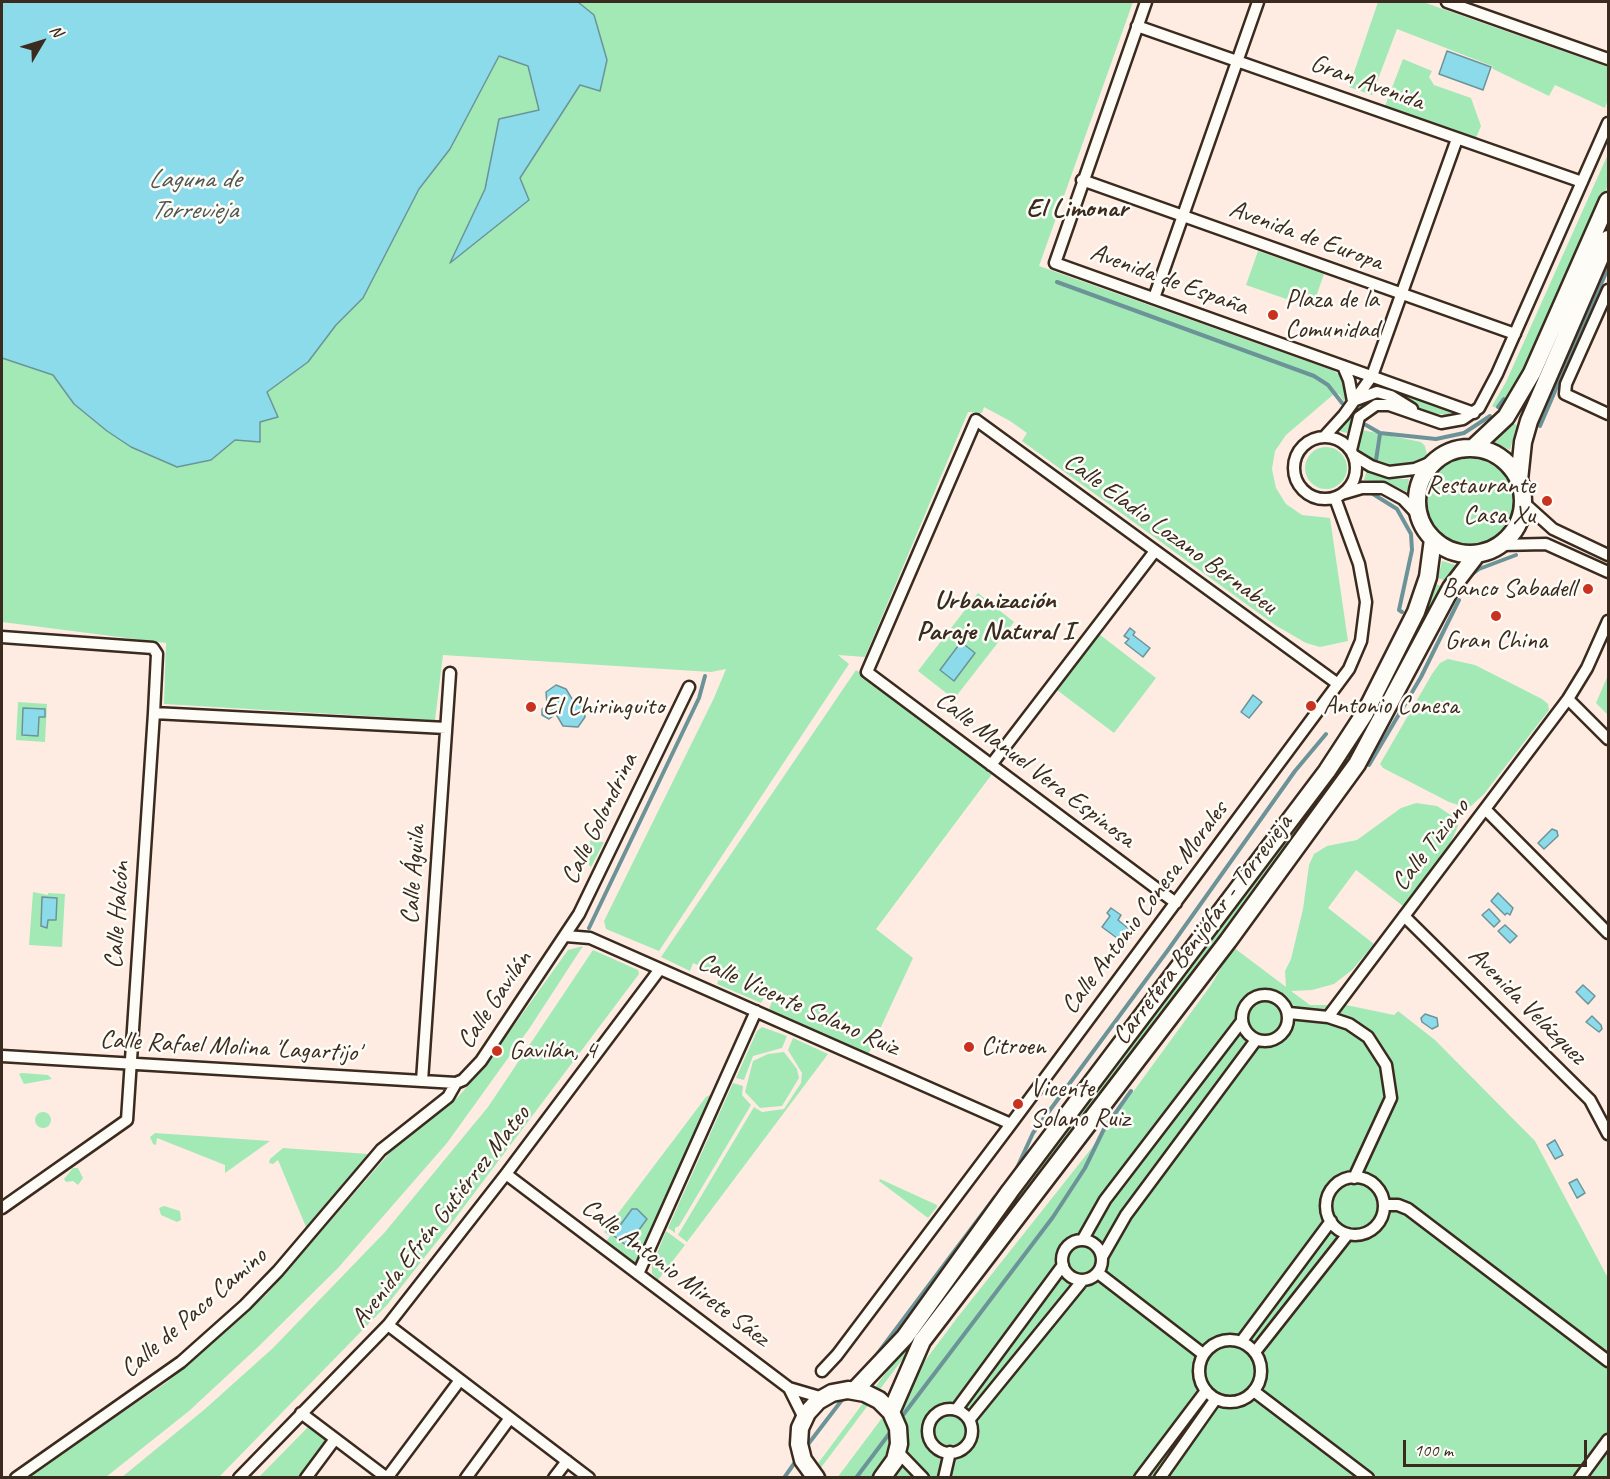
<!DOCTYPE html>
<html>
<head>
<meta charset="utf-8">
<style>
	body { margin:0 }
	#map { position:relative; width:1610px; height:1479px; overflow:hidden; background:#feece2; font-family:Caveat,sans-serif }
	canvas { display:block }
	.frame { position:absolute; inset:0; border:3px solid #3b2a1e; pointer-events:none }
	.north { position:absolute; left:12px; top:12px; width:60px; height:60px; -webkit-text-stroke:4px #fdfcf7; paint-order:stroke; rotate:52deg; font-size:16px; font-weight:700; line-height:24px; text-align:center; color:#3b2a1e }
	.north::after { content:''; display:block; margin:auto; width:21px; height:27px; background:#3b2a1e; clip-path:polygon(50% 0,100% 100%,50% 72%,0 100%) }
	.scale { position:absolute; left:1403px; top:1440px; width:184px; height:27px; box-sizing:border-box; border:3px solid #3b2a1e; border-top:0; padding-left:8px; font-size:18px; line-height:21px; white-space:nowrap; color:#3b2a1e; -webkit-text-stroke:4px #fdfcf7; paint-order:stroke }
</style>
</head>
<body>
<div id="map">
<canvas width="1610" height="1479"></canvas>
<div class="frame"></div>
<div class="north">N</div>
<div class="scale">100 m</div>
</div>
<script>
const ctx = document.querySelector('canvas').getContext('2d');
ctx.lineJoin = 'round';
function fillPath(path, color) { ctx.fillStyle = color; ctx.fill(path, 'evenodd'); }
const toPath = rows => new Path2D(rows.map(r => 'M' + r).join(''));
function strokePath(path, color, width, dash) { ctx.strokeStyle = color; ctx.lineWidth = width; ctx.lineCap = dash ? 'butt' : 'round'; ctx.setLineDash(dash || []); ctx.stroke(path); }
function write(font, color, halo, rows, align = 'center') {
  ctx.font = font + ' Caveat,sans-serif'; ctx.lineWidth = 5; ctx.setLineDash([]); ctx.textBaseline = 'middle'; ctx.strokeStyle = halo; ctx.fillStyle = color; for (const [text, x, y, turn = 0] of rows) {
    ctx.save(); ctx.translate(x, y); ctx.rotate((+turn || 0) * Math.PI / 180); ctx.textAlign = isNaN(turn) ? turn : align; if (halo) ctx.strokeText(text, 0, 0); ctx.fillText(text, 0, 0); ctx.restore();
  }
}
const green = toPath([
	[2,2,1133,2,1039,266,1332,370,1340,375,1345,382,1348,397,1345,403,1339,394,1334,394,1286,435,1275,451,1272,469,1276,488,1286,504,1302,515,1330,518,1348,641,1320,647,1306,643,1275,625,1022,441,1027,433,1010,421,984,407,982,413,968,412,865,657,838,655,849,664,659,951,606,929,604,921,714,698,726,669,711,672,443,655,435,720,164,704,166,643,2,622],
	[1378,2,1423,2,1608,67,1608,99,1605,108,1555,85,1549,96,1493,69,1492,66,1397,29,1372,95,1349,87],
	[1403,59,1432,71,1429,77,1434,85,1471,98,1481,126,1476,138,1385,106],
	[1608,154,1608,185,1534,350,1500,410,1492,406,1506,382],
	[1258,251,1324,274,1312,308,1246,285],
	[1373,382,1450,410,1451,412,1449,415,1430,413,1382,388,1372,388,1370,385],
	[1374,396,1390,401,1367,404,1354,415,1347,433,1339,431,1338,429,1357,405],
	[1511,423,1517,425,1510,450,1494,442],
	[1357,429,1421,442,1425,446,1427,455,1413,465,1385,466,1366,458,1360,452,1357,444],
	'1305 468a21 21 0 1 1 42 0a21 21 0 1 1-42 0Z',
	'1427 501a43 43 0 1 1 86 0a43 43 0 1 1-86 0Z',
	[1367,470,1389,479,1409,479,1407,492,1386,482,1364,480],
	[1442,561,1456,565,1446,581,1438,578],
	[1436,584,1443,587,1361,742,1332,788,814,1477,807,1478,1324,788,1417,629],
	[978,593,1014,622,954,699,918,671],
	[1099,634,1156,678,1114,733,1057,690],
	[1448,659,1475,665,1542,699,1548,704,1549,710,1484,794,1471,806,1465,807,1449,802,1383,768,1380,764,1432,674,1440,663],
	[856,670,992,774,876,929,913,958,868,1055,769,1010,772,1001,764,998,761,1003,717,984,720,975,693,963,690,971,661,957],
	[1608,675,1608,715,1596,703],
	[18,702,47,704,45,742,16,740],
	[1416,803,1437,806,1457,819,1458,826,1449,846,1403,906,1356,870,1328,908,1374,944,1352,970,1334,984,1312,990,1291,991,1310,1005,1346,1005,1394,1015,1398,1011,1435,1040,1535,1141,1608,1278,1608,1477,837,1478,957,1318,1098,1140,1211,985,1233,947,1286,987,1285,971,1291,959,1303,909,1309,865,1314,854,1327,846,1357,840,1401,808],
	[591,829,601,830,600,842,604,842,591,867,589,865],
	[33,892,48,895,48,893,65,894,62,947,29,945],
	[583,946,529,1029,447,1143,338,1268,258,1347,189,1411,106,1477,27,1477,167,1382,266,1295,392,1150,458,1097,485,1066,568,950],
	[593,950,638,970,639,974,454,1220,387,1305,219,1477,122,1477,205,1409,273,1348,385,1232,488,1107],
	[762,1027,787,1036,782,1048,753,1056,744,1080,736,1078,757,1031],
	[793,1038,828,1054,687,1242,678,1235,754,1107,762,1112,784,1109,801,1083,802,1073,788,1050],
	[784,1052,797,1069,799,1078,782,1106,760,1108,745,1092,753,1061,768,1054],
	[22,1073,48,1075,52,1079,24,1084,19,1074],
	[733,1083,743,1086,742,1095,751,1105,679,1226,675,1228,675,1233,668,1228],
	[710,1095,711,1099,638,1263,632,1263,605,1243,610,1236,604,1232,706,1097],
	'35 1120a8 8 0 1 1 16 0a8 8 0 1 1-16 0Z',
	[155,1133,213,1137,270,1141,225,1173,225,1165,157,1138,156,1145,153,1144,150,1137],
	[283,1148,368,1154,306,1227,278,1160,273,1164,269,1163,270,1159],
	[73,1168,78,1168,83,1178,78,1185,73,1181,66,1182,64,1179],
	[880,1179,937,1205,937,1207,928,1218,879,1181],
	[164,1206,180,1211,181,1220,177,1222,161,1215,159,1208],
	[666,1231,685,1245,658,1280,652,1273,652,1266],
	[311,1424,330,1438,300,1477,258,1478]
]);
const water = toPath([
	[2,2,578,2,594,15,607,60,600,91,580,85,520,178,529,200,450,263,485,189,499,119,539,110,528,66,499,56,450,149,419,189,363,298,336,325,308,362,267,392,278,417,260,422,260,442,235,440,211,460,177,467,131,447,107,431,74,404,53,375,2,358,2,2],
	[1447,51,1491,67,1483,90,1439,74,1447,51],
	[1130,628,1135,632,1133,635,1150,648,1143,657,1125,643,1129,639,1124,636,1130,628],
	[961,642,975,653,954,681,940,670,961,642],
	[556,685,566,689,572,699,584,708,585,717,578,727,563,726,556,714,549,719,542,715,542,709,547,705,546,692,556,685],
	[1253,695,1262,702,1249,718,1241,712,1253,695],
	[23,708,45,709,45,717,39,717,38,736,22,735,23,708],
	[1552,829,1557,831,1558,836,1544,849,1538,843,1552,829],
	[1498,893,1513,908,1510,915,1507,913,1505,915,1491,901,1498,893],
	[42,897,57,898,56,920,48,920,47,928,41,926,42,897],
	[1111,908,1121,915,1118,920,1134,933,1125,944,1102,927,1110,916,1107,913,1111,908],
	[1489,909,1500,921,1494,927,1482,915,1489,909],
	[1505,925,1517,936,1510,943,1498,931,1505,925],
	[1583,985,1595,996,1588,1004,1576,992,1583,985],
	[1425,1014,1437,1018,1438,1026,1432,1029,1422,1022,1421,1018,1425,1014],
	[1592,1016,1601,1025,1602,1029,1599,1032,1586,1022,1592,1016],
	[1555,1140,1563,1155,1555,1159,1547,1145,1555,1140],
	[1577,1179,1585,1193,1577,1198,1569,1183,1577,1179],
	[632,1209,637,1209,647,1219,627,1246,613,1235,632,1209]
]);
const stream = toPath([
	[1057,282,1314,376,1328,385,1342,403],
	[1498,407,1504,399],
	[1366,425,1380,433,1436,439,1464,433,1490,416],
	[1540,426,1608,268],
	[1376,460,1380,434],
	[1373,494,1397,509,1411,534,1412,550,1399,610,1402,612],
	[1471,575,1479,569,1516,555],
	[1369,765,1421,677,1459,600],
	[589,928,699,698,705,676],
	[1016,1170,1033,1133,1168,950,1295,771,1326,734],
	[872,1361,995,1197],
	[900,1419,1053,1217,1085,1168,1104,1129,1131,1091],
	[806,1447,845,1396],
	[784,1478,798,1458],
	[856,1478,892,1430]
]);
const street = toPath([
	[1146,2,1055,263,1474,413],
	[1447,2,1608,59],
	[1137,26,1582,182],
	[1082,180,1515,334],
	[1608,290,1566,384,1565,394,1608,414],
	[1154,298,1258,2],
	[1343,366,1349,380,1353,401,1377,392,1391,396,1412,409],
	[1324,437,1344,415,1372,376,1457,139],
	'1294 468a31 31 0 1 1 62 0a31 31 0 1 1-62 0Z',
	[1351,450,1359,417,1376,405,1389,405,1441,423,1463,419,1479,408,1497,374,1608,123],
	[1353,455,1371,466,1389,472,1415,469,1437,460],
	[1345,493,1362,488,1383,488,1403,499,1420,517],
	[1523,502,1553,529,1608,555],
	[1500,545,1546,544,1608,572],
	[2,637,153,648,157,654,154,713,446,728],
	[1568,699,1608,739],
	[991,765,1155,551],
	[1486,810,1608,933],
	[1176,903,867,672,976,420,1338,684],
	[1404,916,1590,1100,1608,1134],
	[566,936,590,938,1011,1124],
	'1242 1018a23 23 0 1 1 46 0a23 23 0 1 1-46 0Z',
	[1289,1013,1328,1017,1349,1024,1368,1037,1386,1065,1391,1098,1354,1178],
	[1328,1017,1568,699,1587,668,1608,621],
	[2,1056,456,1083,463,1080,481,1061,579,914,689,687],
	[422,1081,450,673],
	[506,1174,789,1388,804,1418],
	'1326 1206a29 29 0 1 1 58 0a29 29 0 1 1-58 0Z',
	[1385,1205,1398,1205,1408,1209,1608,1361],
	[2,1208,127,1120,154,713],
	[1083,1239,1105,1200,1242,1021],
	'1062 1260a20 20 0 1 1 40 0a20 20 0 1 1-40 0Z',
	[1102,1257,1126,1215,1256,1040],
	[1098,1273,1203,1354],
	[638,1274,756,1011],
	[388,1325,589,1478],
	'1199 1371a31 31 0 1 1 62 0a31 31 0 1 1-62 0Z',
	[1241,1342,1331,1221],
	[1255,1352,1348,1234],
	[822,1371,837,1355,1011,1124,1349,669,1361,641,1366,602,1359,564,1335,498],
	[789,1388,823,1398],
	[1255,1392,1368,1478],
	'928 1431a22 22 0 1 1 44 0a22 22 0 1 1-44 0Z',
	[956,1410,1063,1265],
	[301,1413,387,1478],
	[969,1420,1083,1280],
	[897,1451,923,1478],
	[16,1478,181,1362,245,1305,278,1271,381,1150,448,1097,456,1083],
	[239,1478,388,1325,506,1174,660,969],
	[306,1478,335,1439],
	[387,1478,460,1380],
	[466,1478,510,1418],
	[554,1478,567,1461],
	[944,1478,950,1452],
	[1140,1478,1205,1392],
	[1160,1478,1215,1400],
	[1580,1478,1608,1440]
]);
const secondary = toPath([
	[1473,448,1506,417,1532,373,1608,201],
	'1417 501a53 53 0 1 1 106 0a53 53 0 1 1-106 0Z',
	[1519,480,1523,442,1529,421,1608,239],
	[854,1391,905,1337,1010,1191,1327,771,1365,713,1416,612,1428,577,1433,539],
	[891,1412,922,1341,1228,941,1357,764,1451,588,1477,554],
	[816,1478,803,1460,799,1444,800,1428,807,1413,818,1401,832,1393,848,1390,865,1393,879,1400,891,1412,898,1428,899,1444,895,1460,882,1478]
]);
const markers = [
	[1273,315,6,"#c8321e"],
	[1547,501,6,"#c8321e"],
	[1588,589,6,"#c8321e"],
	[1496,616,6,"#c8321e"],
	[1311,706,6,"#c8321e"],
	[531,707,6,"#c8321e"],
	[969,1047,6,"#c8321e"],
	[497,1051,6,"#c8321e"],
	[1018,1104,6,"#c8321e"]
];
const streetNames = [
	["Gran Avenida",1367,83,20],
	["Avenida de Europa",1306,236,20],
	["Avenida de España",1169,280,20],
	["Calle Eladio Lozano Bernabeu",1170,534,36],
	["Calle Manuel Vera Espinosa",1035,770,37],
	["Calle Golondrina",600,819,-64],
	["Calle Tiziano",1431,845,-52],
	["Calle Águila",414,875,-86],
	["Calle Antonio Conesa Morales",1145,908,-53],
	["Calle Halcón",118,915,-86],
	["Carretera Benijófar - Torrevieja",1203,930,-53],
	["Calle Gavilán",495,1000,-56],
	["Calle Vicente Solano Ruiz",798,1005,24],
	["Avenida Velázquez",1527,1006,45],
	["Calle Rafael Molina 'Lagartijo'",230,1047,3],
	["Avenida Efrén Gutiérrez Mateo",441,1217,-52],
	["Calle Antonio Mirete Sáez",675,1273,37],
	["Calle de Paco Camino",194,1313,-41]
];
const poiNames = [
	["Plaza de la",1285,300],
	["Comunidad",1285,330],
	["Restaurante",1535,486,"right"],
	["Casa Xu",1535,516,"right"],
	["Banco Sabadell",1576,589,"right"],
	["Gran China",1496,641,"center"],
	["Antonio Conesa",1323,706],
	["El Chiringuito",543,707],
	["Citroen",981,1047],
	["Gavilán, 4",509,1051],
	["Vicente",1030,1089],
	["Solano Ruiz",1030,1119]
];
const waterNames = [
	["Laguna de",194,180],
	["Torrevieja",194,211]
];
const neighbourhoodNames = [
	["El Limonar",1077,209],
	["Urbanización",995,601],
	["Paraje Natural I",995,632]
];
fillPath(green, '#a2e9b6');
fillPath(water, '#8cdbea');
strokePath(water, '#6c9498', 1.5);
strokePath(stream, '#6c9498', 4);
strokePath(street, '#3b2a1e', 15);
strokePath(secondary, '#3b2a1e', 21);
strokePath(street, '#fdfcf7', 10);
strokePath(secondary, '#fdfcf7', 16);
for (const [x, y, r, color] of markers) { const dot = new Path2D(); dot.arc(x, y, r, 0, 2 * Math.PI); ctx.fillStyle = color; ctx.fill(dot); strokePath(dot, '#fdfcf7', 2); }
write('26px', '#3b2a1e', '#fdfcf7', streetNames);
write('26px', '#3b2a1e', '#fdfcf7', poiNames, 'left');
write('italic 27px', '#4f5651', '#fdfcf7', waterNames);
write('bold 27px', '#3b2a1e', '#fdfcf7', neighbourhoodNames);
</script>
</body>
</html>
